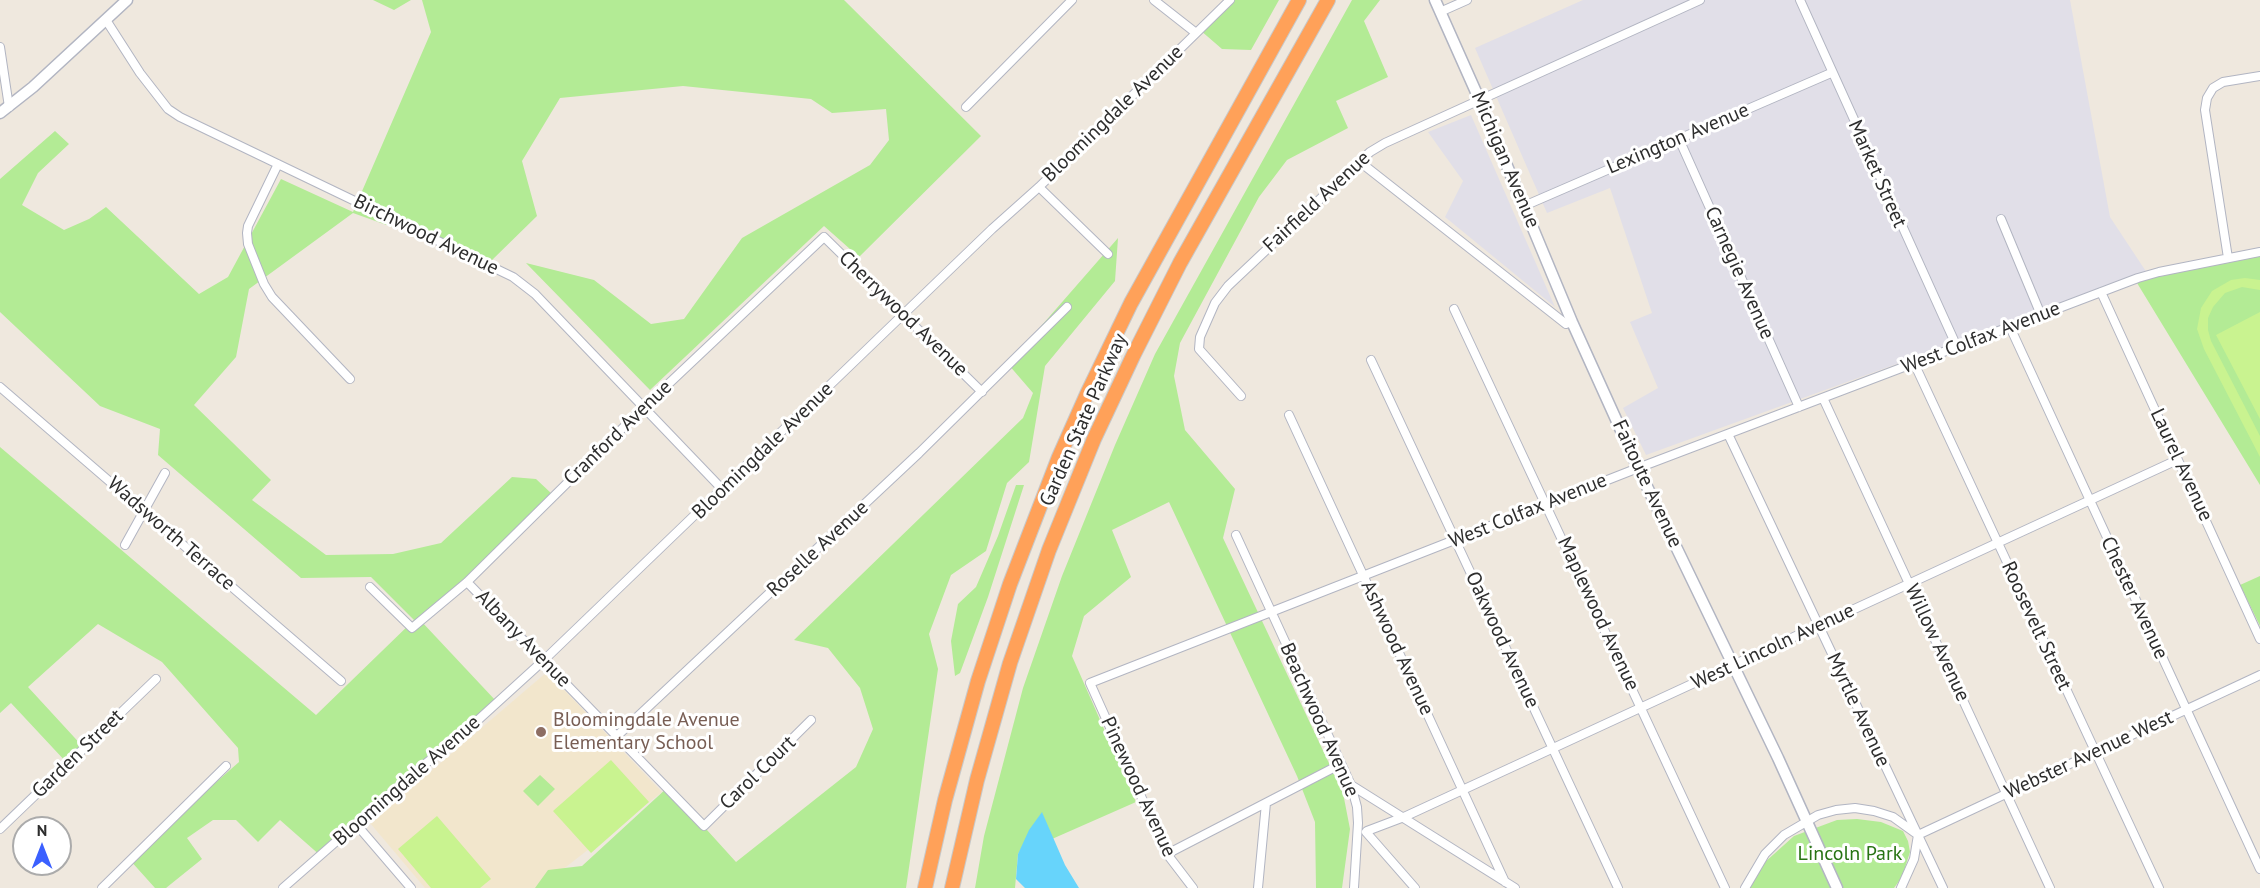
<!DOCTYPE html>
<html>
<head>
<meta charset="utf-8">
<style>
	body { margin:0 }
	#map { position:relative; width:2260px; height:888px; overflow:hidden; background:#efe8de; font-family:"PT Sans",sans-serif }
	canvas { display:block }
	.north { position:absolute; left:12px; top:816px; width:60px; height:60px; box-sizing:border-box; background:#fff; border:2px solid #ababab; border-radius:50%; rotate:0deg; font-size:16px; font-weight:700; line-height:24px; text-align:center; color:#2d2d2d }
	.north::after { content:''; display:block; margin:auto; width:21px; height:27px; background:#3b60ff; clip-path:polygon(50% 0,100% 100%,50% 72%,0 100%) }
</style>
</head>
<body>
<div id="map">
<canvas width="2260" height="888"></canvas>
<div class="north">N</div>
</div>
<script>
const ctx = document.querySelector('canvas').getContext('2d');
ctx.lineJoin = 'round';
function fillPath(path, color) { ctx.fillStyle = color; ctx.fill(path, 'evenodd'); }
const toPath = rows => new Path2D(rows.map(r => 'M' + r).join(''));
function strokePath(path, color, width, dash) { ctx.strokeStyle = color; ctx.lineWidth = width; ctx.lineCap = dash ? 'butt' : 'round'; ctx.setLineDash(dash || []); ctx.stroke(path); }
function write(font, color, halo, rows, align = 'center') {
  ctx.font = font + ' "PT Sans",sans-serif'; ctx.lineWidth = 6; ctx.setLineDash([]); ctx.textBaseline = 'middle'; ctx.strokeStyle = halo; ctx.fillStyle = color; for (const [text, x, y, turn = 0] of rows) {
    ctx.save(); ctx.translate(x, y); ctx.rotate((+turn || 0) * Math.PI / 180); ctx.textAlign = isNaN(turn) ? turn : align; if (halo) ctx.strokeText(text, 0, 0); ctx.fillText(text, 0, 0); ctx.restore();
  }
}
const industrial = toPath([
	[1583,0,2070,0,2110,217,2147,273,1646,455,1623,408,1658,388,1630,322,1652,313,1610,188,1547,213,1475,48],
	[1471,115,1555,307,1445,217,1463,181,1428,132]
]);
const education = toPath([
	[547,672,662,792,539,888,425,888,370,823]
]);
const green = toPath([
	[373,0,411,0,394,10],
	[422,0,844,0,981,136,859,257,824,226,650,390,526,263,594,280,651,324,684,319,742,238,870,165,889,140,886,109,832,113,811,99,683,86,560,98,522,161,537,216,490,262,353,213,249,289,236,357,194,405,271,480,252,500,326,555,393,554,441,543,512,477,536,479,552,494,421,621,496,701,322,857,280,820,258,842,236,820,213,820,187,838,202,859,166,888,155,888,129,859,239,762,238,748,162,662,98,624,28,687,85,749,67,763,11,703,0,713,0,447,316,715,414,620,371,577,301,578,158,455,160,429,100,406,0,312,0,179,55,131,69,144,38,173,22,205,64,230,89,219,106,207,199,294,228,277,281,179,353,212,431,32],
	[1232,0,1279,0,1251,50,1222,49,1200,30],
	[1352,0,1380,0,1364,21,1388,77,1336,101,1348,128,1287,160,1259,197,1180,343,1174,376,1185,430,1235,489,1223,538,1343,793,1350,829,1342,888,1316,888,1315,822,1297,776,1169,502,1112,530,1131,577,1084,616,1072,656,1136,802,1052,839,1042,813,1018,854,1015,888,975,888,984,836,1023,688,1062,576,1115,445,1155,354],
	[1118,238,1115,281,1045,366,1029,462,1007,483,986,551,951,575,929,634,938,669,906,888,535,888,548,870,582,866,668,787,736,862,856,767,873,729,860,688,828,648,794,640,1023,418,1033,393,1008,364],
	[2260,252,2260,485,2134,278],
	[1016,485,1024,485,988,597,960,673,955,676,951,641,958,604,976,587,998,536],
	[2260,576,2260,626,2240,585],
	[540,775,555,789,538,806,523,791],
	[1857,819,1881,822,1903,831,1908,841,1910,852,1902,877,1894,888,1748,888,1764,863,1794,836,1837,820]
]);
const pitch = toPath([
	[2245,278,2260,280,2260,290,2242,287,2225,293,2213,307,2208,318,2208,330,2211,341,2260,436,2260,457,2204,349,2197,329,2201,308,2212,291,2231,280],
	[2260,312,2260,419,2216,335],
	[611,760,649,802,591,853,553,811],
	[437,816,491,879,480,888,431,888,398,849]
]);
const water = toPath([
	[1042,812,1065,865,1079,888,1025,888,1016,879,1018,854,1029,830]
]);
const street = toPath([
	[1154,0,1196,33],
	[1800,0,1957,347],
	[1440,12,1467,0],
	[106,20,140,73,168,109,180,117,513,277,535,294,723,490],
	[0,47,9,107],
	[966,107,1072,0],
	[1679,139,1799,407],
	[1360,162,1566,324,1572,322],
	[278,164,248,226,247,233,248,244,264,284,272,297,350,379],
	[1039,187,1108,254],
	[1524,206,1831,73],
	[2001,219,2041,315],
	[2228,258,2205,110,2207,98,2213,88,2223,82,2260,76],
	[2101,292,2260,639],
	[1454,309,1725,888],
	[2010,327,2260,869],
	[1371,360,1618,888],
	[1914,363,2159,888],
	[0,387,341,681],
	[1241,396,1199,349,1200,337,1215,303,1228,286,1370,152,1385,143,1700,0],
	[1823,398,2050,888],
	[1289,415,1505,882],
	[1728,434,1943,888],
	[1236,535,1351,785,1357,807,1358,823,1354,888],
	[125,545,165,473],
	[467,582,704,826,811,720],
	[370,587,412,628,467,582,644,407,824,237,982,392],
	[617,736,919,453,1067,307],
	[1351,785,1515,888],
	[356,824,411,888],
	[0,829,156,679],
	[1367,831,1404,817,2177,460],
	[1366,832,1415,888],
	[1918,835,2260,675],
	[1167,854,1341,764],
	[102,888,226,766],
	[283,888,420,768,456,740,544,660,992,229,1039,187,1230,0],
	[1193,888,1167,854,1090,683,1638,468,2138,278,2159,272,2260,252],
	[1258,888,1266,803],
	[1745,888,1765,854,1784,835,1818,815,1836,810,1855,808,1874,811,1893,817,1918,835,1914,859,1901,888]
]);
const secondary = toPath([
	[1435,0,1480,101,1572,322,1638,468,1778,758,1837,888],
	[0,113,33,87,127,0]
]);
const highway = toPath([
	[925,888,945,800,978,681,1010,584,1059,457,1087,394,1131,303,1299,0],
	[952,888,977,780,1010,663,1049,550,1094,439,1133,356,1180,263,1328,0]
]);
const markers = [
	[541,732,6,"#8d6e63"]
];
const streetNames = [
	["Bloomingdale Avenue",1113,114,-44],
	["Lexington Avenue",1678,139,-23],
	["Michigan Avenue",1505,160,67],
	["Market Street",1877,174,66],
	["Fairfield Avenue",1317,202,-43],
	["Birchwood Avenue",426,235,26],
	["Carnegie Avenue",1739,273,66],
	["Cherrywood Avenue",903,314,44],
	["West Colfax Avenue",1981,338,-21],
	["Garden State Parkway",1084,420,-66],
	["Cranford Avenue",618,433,-44],
	["Bloomingdale Avenue",763,451,-44],
	["Laurel Avenue",2181,465,65],
	["Faitoute Avenue",1647,484,65],
	["West Colfax Avenue",1528,511,-22],
	["Wadsworth Terrace",171,534,41],
	["Roselle Avenue",818,549,-43],
	["Chester Avenue",2134,598,65],
	["Maplewood Avenue",1598,614,65],
	["Roosevelt Street",2036,626,65],
	["Albany Avenue",523,639,46],
	["Oakwood Avenue",1502,640,65],
	["Willow Avenue",1937,643,65],
	["West Lincoln Avenue",1773,647,-25],
	["Ashwood Avenue",1397,648,65],
	["Myrtle Avenue",1858,710,65],
	["Beachwood Avenue",1319,720,66],
	["Garden Street",78,754,-44],
	["Webster Avenue West",2089,755,-25],
	["Carol Court",758,773,-44],
	["Bloomingdale Avenue",407,781,-41],
	["Pinewood Avenue",1138,787,65]
];
const educationNames = [
	["Bloomingdale Avenue",553,720],
	["Elementary School",553,743]
];
const parkNames = [
	["Lincoln Park",1850,854]
];
fillPath(industrial, '#e1dfe8');
fillPath(education, '#f2e6cc');
fillPath(green, '#b3eb95');
fillPath(pitch, '#c9f390');
fillPath(water, '#67d4fb');
strokePath(street, '#b2b5c2', 10);
strokePath(secondary, '#b2b5c2', 13);
strokePath(highway, '#c8c8c8', 16);
strokePath(street, '#fff', 8);
strokePath(secondary, '#fff', 10);
strokePath(highway, '#ffa159', 14);
for (const [x, y, r, color] of markers) { const dot = new Path2D(); dot.arc(x, y, r, 0, 2 * Math.PI); ctx.fillStyle = color; ctx.fill(dot); strokePath(dot, '#fff', 2); }
write('20px', '#2d2d2d', '#fff', streetNames);
write('20px', '#785e54', '#fff', educationNames, 'left');
write('20px', '#277313', '#fff', parkNames);
</script>
</body>
</html>
